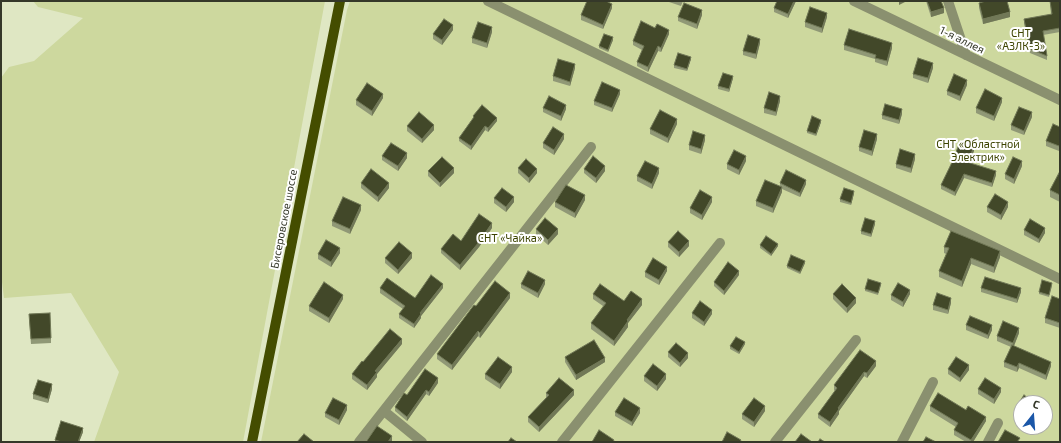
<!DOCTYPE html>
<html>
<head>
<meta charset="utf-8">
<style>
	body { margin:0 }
	#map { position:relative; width:1061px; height:443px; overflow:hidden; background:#dfe7c3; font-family:"Exo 2",sans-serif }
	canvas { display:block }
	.frame { position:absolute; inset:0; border:2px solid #353829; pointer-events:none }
	.north { position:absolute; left:1013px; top:395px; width:40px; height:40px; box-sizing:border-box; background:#fff; border:1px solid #aeafa9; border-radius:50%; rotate:17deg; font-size:11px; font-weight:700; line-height:16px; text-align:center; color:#353829 }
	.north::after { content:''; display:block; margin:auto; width:14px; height:18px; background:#1b57a8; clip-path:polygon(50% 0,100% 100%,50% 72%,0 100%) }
</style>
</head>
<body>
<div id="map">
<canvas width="1061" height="443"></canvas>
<div class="frame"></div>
<div class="north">С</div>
</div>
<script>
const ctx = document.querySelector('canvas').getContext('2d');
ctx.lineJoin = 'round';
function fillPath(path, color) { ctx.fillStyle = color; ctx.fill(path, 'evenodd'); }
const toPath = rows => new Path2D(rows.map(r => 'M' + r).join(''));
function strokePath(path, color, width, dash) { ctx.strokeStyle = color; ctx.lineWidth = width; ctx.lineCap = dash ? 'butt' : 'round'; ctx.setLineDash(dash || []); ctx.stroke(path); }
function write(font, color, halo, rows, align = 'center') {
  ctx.font = font + ' "Exo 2",sans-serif'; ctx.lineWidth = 4; ctx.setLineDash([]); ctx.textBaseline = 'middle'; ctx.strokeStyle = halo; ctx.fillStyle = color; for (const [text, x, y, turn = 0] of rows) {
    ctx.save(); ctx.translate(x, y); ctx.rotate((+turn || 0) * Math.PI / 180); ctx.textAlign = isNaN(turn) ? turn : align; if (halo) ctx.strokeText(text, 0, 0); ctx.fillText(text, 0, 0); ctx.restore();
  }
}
const green = toPath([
	[33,1,325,1,243,442,94,442,119,372,71,293,4,298,1,274,1,78,9,67,34,61,83,18,38,7],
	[350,1,1060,1,1060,442,261,442,347,10],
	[1021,403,1045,403,1045,427,1021,427]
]);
const minor = toPath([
	[488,1,1060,279],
	[854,1,1060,100],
	[948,1,966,55],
	[384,411,422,442],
	[359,442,591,147],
	[562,442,720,243],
	[775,442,856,340],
	[902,442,933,382],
	[988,442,998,423]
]);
const major = toPath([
	[252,442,340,1]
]);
const wall = toPath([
	[666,1,683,1,681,6],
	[796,1,788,18,774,12,774,8],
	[926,1,941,1,944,13,931,17],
	[1050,1,1060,1,1060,32,1043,35,1047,56,1047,60,1030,53,1024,23,1024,19,1051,15],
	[979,3,1010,17,983,24,979,8],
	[612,8,603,29,581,20,581,15],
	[702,15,697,29,678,21,678,17],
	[827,17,822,33,805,27,805,22],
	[655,28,669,34,661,52,658,51,648,72,637,66,637,62,642,50,633,45,633,41],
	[453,30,442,45,433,39,433,34],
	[492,32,487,48,472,43,472,38],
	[613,40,608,52,599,48,599,46],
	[760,43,756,59,743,55,743,51],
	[844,45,892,48,887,66,875,62,875,59,844,50],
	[691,59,687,71,674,68,674,65],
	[575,68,570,86,553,81,553,76],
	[933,68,928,83,913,78,913,74],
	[733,78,729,92,718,89,718,86],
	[967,85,960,101,947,95,947,91],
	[620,94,612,112,594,105,594,101],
	[383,98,372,116,356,105,356,100],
	[780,101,776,116,764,113,764,108],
	[1002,102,994,121,976,113,976,108],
	[543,108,566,109,561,121,543,112],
	[902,114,899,124,882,119,882,115],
	[473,116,497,121,488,132,485,130,471,150,459,141,459,138,473,118],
	[1032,117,1024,135,1011,130,1011,125],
	[821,122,816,136,807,133,807,131],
	[677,124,668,143,650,134,650,129],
	[407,126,434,130,422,143,407,131],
	[1060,127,1059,151,1046,146,1046,141],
	[564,139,554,155,543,148,543,143],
	[877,139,872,156,859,151,859,147],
	[705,140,701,154,689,150,689,145],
	[974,151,969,163,996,175,992,187,964,178,955,196,941,189,941,185,956,156,956,152],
	[382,156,407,158,398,171,382,160],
	[915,159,911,173,896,168,896,164],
	[746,161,739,175,727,169,727,164],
	[1022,166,1014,184,1005,179,1005,174],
	[518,168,537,173,529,183,518,173],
	[584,169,605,171,596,183,584,173],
	[428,171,454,173,440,187,428,176],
	[1060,171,1060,202,1050,197,1050,190],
	[659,173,652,189,637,181,637,176],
	[361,183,389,188,378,202,361,188],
	[780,183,806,184,800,197,782,189,782,192,773,213,756,206,756,201,780,186],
	[854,193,851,205,840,202,840,199],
	[494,198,514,202,506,212,494,203],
	[585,200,575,218,555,207,555,202],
	[712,202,702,220,690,213,690,208],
	[987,207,1008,207,1001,220,987,212],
	[361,210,350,234,332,226,332,221],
	[875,224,871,237,861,234,861,231],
	[492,228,479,247,460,270,441,253,441,249],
	[536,229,558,234,548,245,536,234],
	[1024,230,1045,233,1039,243,1024,235],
	[668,242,689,246,679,257,668,247],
	[760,245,778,246,771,256,760,248],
	[944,247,1000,257,994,273,971,264,962,287,939,277,939,271,946,254,944,253],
	[340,253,331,267,318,259,318,254],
	[385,258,412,258,398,274,385,263],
	[805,263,800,274,787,268,787,266],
	[667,271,659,285,645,277,645,272],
	[739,275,724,295,714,286,714,282],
	[521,284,545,284,538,298,521,288],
	[881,285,878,295,865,291,865,289],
	[1052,286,1049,297,1039,294,1039,292],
	[380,288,415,298,443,288,421,316,421,318,414,328,399,318,399,314,403,309,380,293],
	[981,288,1021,292,1017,303,981,292],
	[593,294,624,301,642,305,628,323,628,327,614,346,591,329,591,323,603,306,593,299],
	[833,294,856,303,847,313,833,299],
	[910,294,903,307,891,300,891,295],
	[510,298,480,338,478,336,452,370,437,359,437,354,476,306],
	[343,299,329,323,309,311,309,306],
	[1060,299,1060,328,1045,323,1045,318],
	[951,303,948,314,933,310,933,305],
	[692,313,712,314,704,326,692,318],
	[29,319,51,338,51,343,31,344],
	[966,325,992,330,988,339,966,330],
	[1019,333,1014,346,1051,366,1046,380,1019,368,1017,372,1004,367,1004,362,1011,347,997,341,997,336],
	[402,344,377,374,377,377,367,390,352,379,352,374],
	[745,344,739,354,730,349,730,346],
	[668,352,688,358,680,367,668,357],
	[565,357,605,362,576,380,565,362],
	[876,366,867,378,864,376,839,411,839,414,830,427,818,418,818,414,835,391,834,390,834,385],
	[948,369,969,370,960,382,948,374],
	[512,372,500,389,485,379,485,374],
	[644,376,666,379,657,391,644,381],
	[438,383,429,396,426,394,407,421,395,411,395,407,407,395],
	[52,389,48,403,33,399,33,394],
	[978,389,1001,392,994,404,978,394],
	[546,393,574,395,539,432,528,422,528,417,546,398],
	[1021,403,1021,418,1015,414,1015,409],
	[930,406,986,421,973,442,966,442,954,435,954,430,956,427,930,411],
	[347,410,339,425,325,417,325,413],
	[765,411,754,427,742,419,742,414],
	[615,412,640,413,632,426,615,416],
	[83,432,79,442,55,442,55,440]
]);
const shadedWall = toPath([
	[794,1,796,1,788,18,788,14],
	[899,1,907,1,899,5],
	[612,4,612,8,603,29,603,25],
	[944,8,944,13,931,17,931,12],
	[702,10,702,15,697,29,697,24],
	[1010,12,1010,17,983,24,983,19],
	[827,13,827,17,822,33,822,28],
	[453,25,453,30,442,45,442,40],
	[492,27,492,32,487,48,487,43],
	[669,30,669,34,661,52,661,48],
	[613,37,613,40,608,52,608,50],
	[760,39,760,43,756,59,756,54],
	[892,43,892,48,887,66,887,61],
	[658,46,658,51,648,72,648,67],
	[691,57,691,59,687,71,687,69],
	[933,63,933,68,928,83,928,78],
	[575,64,575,68,570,86,570,82],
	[733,76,733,78,729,92,729,89],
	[967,80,967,85,960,101,960,96],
	[620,90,620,94,612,112,612,108],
	[383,94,383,98,372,116,372,111],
	[780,96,780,101,776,116,776,112],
	[1002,98,1002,102,994,121,994,116],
	[566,105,566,109,561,121,561,116],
	[902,109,902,114,899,124,899,120],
	[1032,112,1032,117,1024,135,1024,131],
	[497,118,497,121,488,132,488,128],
	[677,119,677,124,668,143,668,138],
	[821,120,821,122,816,136,816,134],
	[434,125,434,130,422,143,422,139],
	[485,126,485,130,471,150,471,146],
	[564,134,564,139,554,155,554,150],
	[877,134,877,139,872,156,872,151],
	[705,135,705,140,701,154,701,149],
	[974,147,974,151,967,166,967,162],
	[407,153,407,158,398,171,398,166],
	[915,154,915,159,911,173,911,168],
	[746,156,746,161,739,175,739,170],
	[1022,161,1022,166,1014,184,1014,179],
	[605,166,605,171,596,183,596,178],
	[454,168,454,173,440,187,440,183],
	[659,168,659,173,652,189,652,184],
	[537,169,537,173,529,183,529,178],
	[996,171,996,175,992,187,992,183],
	[964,174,964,178,955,196,955,192],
	[806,180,806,184,800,197,800,193],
	[389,183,389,188,378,202,378,197],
	[782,187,782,192,773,213,773,208],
	[854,191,854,193,851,205,851,203],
	[585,195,585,200,575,218,575,213],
	[514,197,514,202,506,212,506,207],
	[712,197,712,202,702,220,702,215],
	[1008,202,1008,207,1001,220,1001,215],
	[361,205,361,210,350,234,350,229],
	[875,221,875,224,871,237,871,234],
	[492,223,492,228,479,247,460,270,460,265],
	[1045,228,1045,233,1039,243,1039,239],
	[558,229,558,234,548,245,548,240],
	[689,241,689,246,679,257,679,252],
	[778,244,778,246,771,256,771,254],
	[340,248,340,253,331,267,331,262],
	[1000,251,1000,257,994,273,994,267],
	[412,253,412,258,398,274,398,270],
	[971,258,971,264,962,287,962,281],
	[805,261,805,263,800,274,800,272],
	[667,267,667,271,659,285,659,280],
	[739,271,739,275,724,295,724,291],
	[545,280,545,284,538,298,538,293],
	[443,284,443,288,421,316,421,318,414,328,414,324,420,313],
	[1021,288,1021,292,1017,303,1017,299],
	[910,290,910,294,903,307,903,302],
	[510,293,510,298,480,338,480,333],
	[343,295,343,299,329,323,329,318],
	[856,298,856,303,847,313,847,308],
	[951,298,951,303,948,314,948,310],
	[642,299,642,305,628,323,628,327,614,346,614,341,627,320],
	[712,310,712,314,704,326,704,322],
	[992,325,992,330,988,339,988,335],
	[1019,328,1019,333,1013,348,1013,343],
	[478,331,478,336,452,370,452,365],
	[402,339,402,344,377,374,377,377,367,390,367,385,375,371],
	[745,342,745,344,739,354,739,352],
	[688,353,688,358,680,367,680,363],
	[605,358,605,362,576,380,576,375],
	[876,361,876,366,867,378,867,373],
	[1051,362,1051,366,1046,380,1046,375],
	[1019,363,1019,368,1017,372,1017,367],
	[969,365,969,370,960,382,960,378],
	[512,367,512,372,500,389,500,384],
	[864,372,864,376,839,411,839,414,830,427,830,422,838,408],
	[666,374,666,379,657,391,657,386],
	[438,378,438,383,429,396,429,392],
	[52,384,52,389,48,403,48,399],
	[1001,388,1001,392,994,404,994,399],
	[426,390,426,394,407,421,407,417],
	[574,390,574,395,539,432,539,427],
	[347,405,347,410,339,425,339,420],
	[765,406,765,411,754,427,754,422],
	[640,408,640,413,632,426,632,422],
	[986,417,986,421,973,442,971,442,971,440],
	[83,428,83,432,79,442,78,442],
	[392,436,392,441,391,442,388,442]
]);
const building = toPath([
	[587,1,606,1,612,4,603,25,581,15,587,1],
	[777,1,794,1,788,14,774,8,777,1],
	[927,1,941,1,944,8,931,12,927,1],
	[986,1,1007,1,1010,12,983,19,979,3,986,1],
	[1050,1,1060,1,1060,28,1043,31,1047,56,1030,49,1024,19,1052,14,1050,1],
	[684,3,702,10,697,24,678,17,684,3],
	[810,7,827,13,822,28,805,22,810,7],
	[444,19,453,25,442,40,433,34,444,19],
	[641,21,655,28,657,24,669,30,661,48,658,46,648,67,637,62,644,46,633,41,641,21],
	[478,22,492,27,487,43,472,38,478,22],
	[849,29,892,43,887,61,875,58,876,55,844,45,849,29],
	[604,34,613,37,608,50,599,46,604,34],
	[748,35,760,39,756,54,743,51,748,35],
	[678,53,691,57,687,69,674,65,678,53],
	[918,58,933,63,928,78,913,74,918,58],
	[558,59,575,64,570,82,553,76,558,59],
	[723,73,733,76,729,89,718,86,723,73],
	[954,74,967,80,960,96,947,91,954,74],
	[602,82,620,90,612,108,594,101,602,82],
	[367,83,383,94,372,111,356,100,367,83],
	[985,89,1002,98,994,116,976,108,985,89],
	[769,92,780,96,776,112,764,108,769,92],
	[549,96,566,105,561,116,543,108,549,96],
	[885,104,902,109,899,120,882,115,885,104],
	[482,105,497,118,488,128,485,126,471,146,459,138,474,117,473,116,482,105],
	[1019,107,1032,112,1024,131,1011,125,1019,107],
	[660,110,677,119,668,138,650,129,660,110],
	[419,112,434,125,422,139,407,126,419,112],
	[812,116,821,120,816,134,807,131,812,116],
	[1053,124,1060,127,1060,143,1059,146,1046,141,1053,124],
	[553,127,564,134,554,150,543,143,553,127],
	[864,130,877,134,872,151,859,147,864,130],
	[693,131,705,135,701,149,689,145,693,131],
	[960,142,974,147,967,162,996,171,992,183,964,174,955,192,941,185,957,152,956,152,960,142],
	[391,143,407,153,398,166,382,156,391,143],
	[900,149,915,154,911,168,896,164,900,149],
	[734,150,746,156,739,170,727,164,734,150],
	[593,156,605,166,596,178,584,169,593,156],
	[442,157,454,168,440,183,428,171,442,157],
	[1013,157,1022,161,1014,179,1005,174,1013,157],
	[526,159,537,169,529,178,518,168,526,159],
	[645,161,659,168,652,184,637,176,645,161],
	[371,169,389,183,378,197,361,183,371,169],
	[786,170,806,180,800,193,780,183,786,170],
	[1060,171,1060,195,1050,190,1060,171],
	[765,180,782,187,773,208,756,201,765,180],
	[566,185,585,195,575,213,555,202,566,185],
	[502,188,514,197,506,207,494,198,502,188],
	[844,188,854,191,851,203,840,199,844,188],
	[700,190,712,197,702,215,690,208,700,190],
	[995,194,1008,202,1001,215,987,207,995,194],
	[343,197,361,205,350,229,332,221,343,197],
	[479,214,492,223,479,242,460,265,441,249,453,234,461,241,479,214],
	[545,218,558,229,548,240,536,229,545,218],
	[865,218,875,221,871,234,861,231,865,218],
	[1030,219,1045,228,1039,239,1024,230,1030,219],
	[678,231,689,241,679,252,668,242,678,231],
	[951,231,1000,251,994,267,971,258,962,281,939,271,949,248,944,247,951,231],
	[766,236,778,244,771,254,760,245,766,236],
	[326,240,340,248,331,262,318,254,326,240],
	[399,242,412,253,398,270,385,258,399,242],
	[791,255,805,261,800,272,787,266,791,255],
	[653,258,667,267,659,280,645,272,653,258],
	[728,262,739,271,724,291,714,282,728,262],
	[528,271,545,280,538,293,521,284,528,271],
	[431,275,443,284,420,313,421,314,414,324,399,314,405,306,380,288,387,278,415,298,431,275],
	[985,277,1021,288,1017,299,981,288,985,277],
	[868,279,881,283,878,293,865,289,868,279],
	[1042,280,1052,283,1049,295,1039,292,1042,280],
	[495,281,510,293,480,333,478,331,452,365,437,354,474,305,476,306,495,281],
	[324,282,343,295,329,318,309,306,324,282],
	[898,283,910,290,903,302,891,295,898,283],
	[600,284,624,301,631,291,642,299,627,320,628,321,614,341,591,323,606,303,593,294,600,284],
	[842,284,856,298,847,308,833,294,842,284],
	[937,293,951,298,948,310,933,305,937,293],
	[1052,296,1060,299,1060,323,1045,318,1052,296],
	[700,301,712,310,704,322,692,313,700,301],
	[50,313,51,338,31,339,29,314,50,313],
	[970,316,992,325,988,335,966,325,970,316],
	[1003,321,1019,328,1013,343,997,336,1003,321],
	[390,329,402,339,375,371,377,372,367,385,352,374,362,361,363,362,390,329],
	[736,337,745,342,739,352,730,346,736,337],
	[594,340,605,358,576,375,565,357,594,340],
	[676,343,688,353,680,363,668,352,676,343],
	[1012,345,1051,362,1046,375,1019,363,1017,367,1004,362,1012,345],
	[860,350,876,361,867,373,864,372,838,408,839,409,830,422,818,414,837,388,834,385,860,350],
	[498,357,512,367,500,384,485,374,498,357],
	[956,357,969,365,960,378,948,369,956,357],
	[653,364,666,374,657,386,644,376,653,364],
	[425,369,438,378,429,392,426,390,407,417,395,407,404,393,407,395,425,369],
	[559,378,574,390,539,427,528,417,549,395,546,393,559,378],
	[985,378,1001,388,994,399,978,389,985,378],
	[38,380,52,384,48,399,33,394,38,380],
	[938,393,966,410,968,406,986,417,971,440,954,430,958,423,930,406,938,393],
	[1024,395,1035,403,1021,403,1021,413,1015,409,1024,395],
	[333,398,347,405,339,420,325,413,333,398],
	[624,398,640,408,632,422,615,412,624,398],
	[754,398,765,406,754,422,742,414,754,398],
	[61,421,83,428,78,442,62,442,55,440,61,421],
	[377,426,392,436,388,442,366,442,377,426],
	[599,430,614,440,613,442,592,442,599,430],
	[1005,430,1020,438,1017,442,998,442,1005,430],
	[727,432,741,440,740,442,722,442,727,432],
	[304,434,314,442,297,442,304,434],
	[801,434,812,442,795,442,801,434],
	[926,437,936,442,923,442,926,437],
	[511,438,517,442,508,442,511,438],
	[820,439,825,442,818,442,820,439]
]);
const parkNames = [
	["СНТ",1021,33],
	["«АЗЛК-3»",1021,46],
	["СНТ «Областной",978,144],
	["Электрик»",978,157],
	["СНТ «Чайка»",510,238]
];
const streetNames = [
	["1-я аллея",962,40,26],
	["Бисеровское шоссе",284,219,-79]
];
fillPath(green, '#cdd89e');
strokePath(minor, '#8a906f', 10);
strokePath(major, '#444d00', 10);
fillPath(wall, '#909876');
fillPath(shadedWall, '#717857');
fillPath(building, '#424829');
strokePath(building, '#717857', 1);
write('11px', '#3c4301', '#fff', parkNames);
write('11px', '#353829', '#fff', streetNames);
</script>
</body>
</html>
